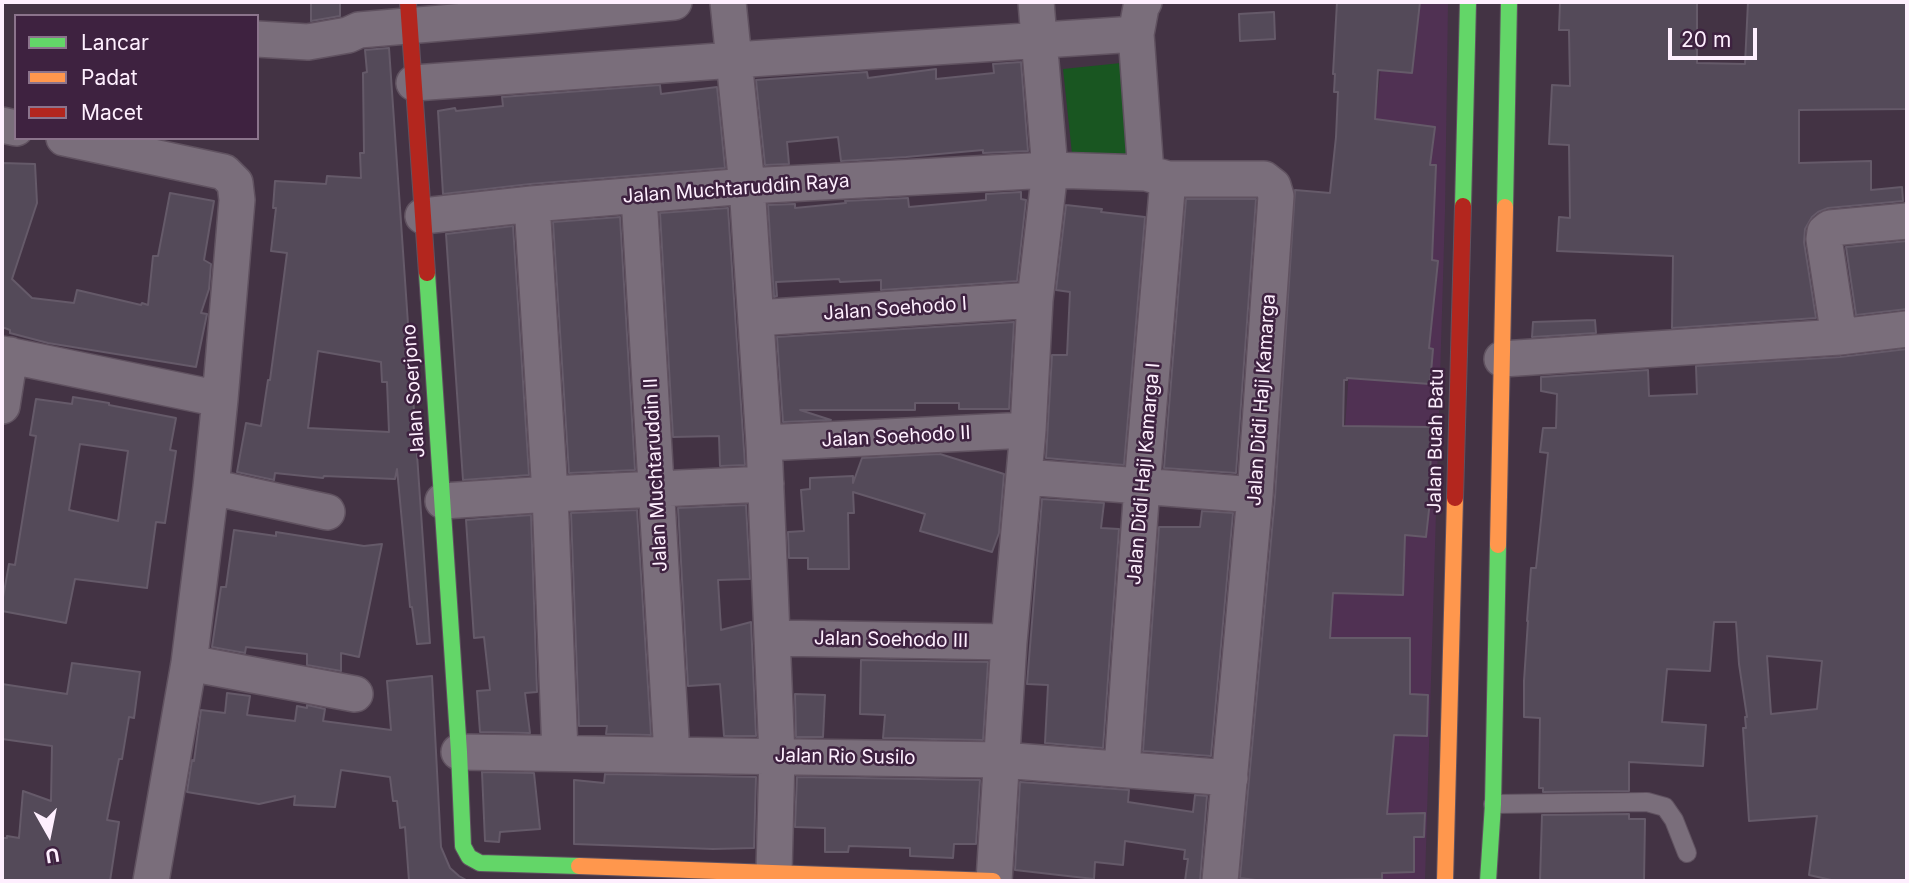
<!DOCTYPE html>
<html>
<head>
<meta charset="utf-8">
<style>
	body { margin:0 }
	#map { position:relative; width:1909px; height:883px; overflow:hidden; background:#433344; font-family:Inter,sans-serif }
	canvas { display:block }
	.frame { position:absolute; inset:0; border:4px solid #feeffe; pointer-events:none }
	.legend { position:absolute; left:14px; top:14px; width:245px; height:126px; box-sizing:border-box; background:#3e2240; border:2px solid #8b748c; margin:0; padding:9px 12px; list-style:none; font-size:21px; color:#feeffe }
	.legend li { display:flex; align-items:center; gap:14px; height:35px }
	.legend b { width:35px; border:2px solid #8b748c }
	.north { position:absolute; left:14px; top:799px; width:70px; height:70px; -webkit-text-stroke:5px #3e2240; paint-order:stroke; rotate:171deg; font-size:19px; font-weight:700; line-height:28px; text-align:center; color:#feeffe }
	.north::after { content:''; display:block; margin:auto; width:24px; height:32px; background:#feeffe; clip-path:polygon(50% 0,100% 100%,50% 72%,0 100%) }
	.scale { position:absolute; left:1668px; top:28px; width:89px; height:32px; box-sizing:border-box; border:4px solid #feeffe; border-top:0; padding-left:9px; font-size:21px; line-height:24px; white-space:nowrap; color:#feeffe; -webkit-text-stroke:5px #3e2240; paint-order:stroke }
</style>
</head>
<body>
<div id="map">
<canvas width="1909" height="883"></canvas>
<div class="frame"></div>
<ul class="legend">
<li><b style="height:9px;background:#63d668"></b>Lancar</li>
<li><b style="height:9px;background:#ff974d"></b>Padat</li>
<li><b style="height:9px;background:#b3261e"></b>Macet</li>
</ul>
<div class="north">U</div>
<div class="scale">20 m</div>
</div>
<script>
const ctx = document.querySelector('canvas').getContext('2d');
ctx.lineJoin = 'round';
function fillPath(path, color) { ctx.fillStyle = color; ctx.fill(path, 'evenodd'); }
const toPath = rows => new Path2D(rows.map(r => 'M' + r).join(''));
function strokePath(path, color, width, dash) { ctx.strokeStyle = color; ctx.lineWidth = width; ctx.lineCap = dash ? 'butt' : 'round'; ctx.setLineDash(dash || []); ctx.stroke(path); }
function write(font, color, halo, rows, align = 'center') {
  ctx.font = font + ' Inter,sans-serif'; ctx.lineWidth = 5; ctx.setLineDash([]); ctx.textBaseline = 'middle'; ctx.strokeStyle = halo; ctx.fillStyle = color; for (const [text, x, y, turn = 0] of rows) {
    ctx.save(); ctx.translate(x, y); ctx.rotate((+turn || 0) * Math.PI / 180); ctx.textAlign = isNaN(turn) ? turn : align; if (halo) ctx.strokeText(text, 0, 0); ctx.fillText(text, 0, 0); ctx.restore();
  }
}
const built = toPath([
	[1388,2,1448,2,1445,211,1425,881,1338,881,1329,739,1331,628,1352,328]
]);
const green = toPath([
	[1121,63,1130,158,1073,163,1063,69]
]);
const building = toPath([
	[311,2,340,2,340,16,311,21,311,2],
	[1337,2,1420,2,1412,73,1378,70,1375,119,1435,127,1430,165,1436,165,1432,260,1438,261,1429,348,1433,349,1430,384,1347,378,1347,380,1344,380,1343,426,1431,427,1430,501,1426,537,1405,535,1403,595,1333,593,1330,638,1410,638,1410,694,1428,695,1427,736,1394,735,1387,814,1425,813,1424,837,1414,837,1414,872,1382,873,1382,879,1264,881,1240,878,1275,497,1295,190,1330,193,1336,137,1338,92,1334,92,1335,74,1333,74,1337,2],
	[1569,2,1697,2,1697,63,1745,64,1748,2,1907,2,1907,109,1799,110,1799,163,1871,161,1871,190,1902,187,1903,201,1828,208,1818,212,1812,217,1805,229,1804,242,1816,318,1672,328,1673,256,1557,251,1559,217,1570,218,1569,145,1549,144,1552,85,1570,86,1569,30,1559,30,1560,3,1569,2],
	[1274,12,1275,39,1240,41,1239,14,1274,12],
	[389,48,430,643,417,644,412,607,410,607,397,469,395,479,324,476,323,478,275,473,274,480,237,472,246,423,261,426,268,380,270,380,283,284,287,253,271,251,276,208,273,208,275,181,326,184,327,176,361,178,360,153,364,153,363,73,367,72,365,50,389,48],
	[318,351,381,362,382,382,387,382,389,432,308,428,318,351],
	[1021,62,1028,151,983,153,983,150,906,157,841,161,838,137,787,142,789,164,765,165,756,80,867,72,868,78,936,69,936,79,994,73,993,64,1021,62],
	[660,85,661,94,717,87,725,168,530,184,443,194,438,111,455,108,456,111,503,106,502,97,660,85],
	[2,163,35,164,37,203,12,279,32,298,74,303,77,290,141,305,142,303,148,305,153,256,158,256,170,193,214,201,204,260,211,264,209,289,201,313,207,314,196,367,48,343,10,333,10,330,2,327,2,163],
	[1021,192,1021,199,1026,200,1017,281,881,290,881,280,840,282,839,279,776,282,777,296,774,297,768,205,795,204,795,208,846,203,845,201,908,198,909,207,986,200,986,194,1021,192],
	[1186,199,1256,199,1236,473,1164,468,1186,199],
	[1066,205,1102,209,1101,212,1145,217,1124,465,1046,458,1052,355,1067,355,1070,292,1056,290,1066,205],
	[728,208,745,465,720,466,719,436,673,437,660,213,728,208],
	[620,217,635,470,569,473,553,222,620,217],
	[513,226,529,475,463,480,446,234,513,226],
	[1907,241,1907,309,1856,315,1846,247,1907,241],
	[1595,320,1596,333,1532,337,1533,322,1595,320],
	[1014,322,1009,409,959,409,959,403,915,403,915,410,800,410,831,420,783,422,777,337,1014,322],
	[1907,349,1907,881,1836,881,1809,875,1817,816,1749,821,1743,728,1746,728,1745,717,1747,717,1739,664,1736,622,1714,622,1710,671,1667,669,1662,722,1706,725,1703,766,1629,762,1629,791,1543,792,1543,788,1539,788,1540,718,1524,717,1524,681,1528,621,1527,621,1531,568,1536,568,1548,453,1540,452,1543,428,1556,428,1557,394,1541,391,1541,377,1648,370,1649,396,1697,394,1696,366,1840,357,1907,349],
	[1767,656,1822,661,1817,709,1771,714,1767,656],
	[73,397,109,403,109,405,176,418,170,450,176,451,165,523,156,522,147,588,75,579,66,623,2,611,2,603,9,564,15,565,36,436,30,435,36,399,72,404,73,397],
	[80,444,128,451,118,521,69,510,80,444],
	[940,454,1004,474,999,533,992,552,920,531,925,514,853,492,854,513,848,513,849,569,808,569,808,558,789,558,788,532,804,531,801,490,810,489,810,478,853,476,853,483,862,458,940,454],
	[1042,499,1104,503,1101,528,1119,529,1103,748,1045,743,1048,685,1027,684,1042,499],
	[746,505,750,579,718,580,721,630,751,622,756,736,724,736,720,684,688,686,678,508,746,505],
	[637,510,651,735,606,734,607,726,579,726,571,513,637,510],
	[1202,511,1233,513,1211,756,1143,751,1159,527,1200,527,1202,511],
	[531,515,537,692,525,693,530,733,480,732,477,691,490,690,484,637,474,638,466,520,531,515],
	[234,530,276,536,276,532,364,546,382,544,359,657,341,653,341,671,307,665,307,654,246,647,245,653,212,647,221,587,226,587,234,530],
	[861,660,988,662,983,740,883,738,885,715,860,714,861,660],
	[72,663,140,672,134,718,129,717,122,759,119,759,107,820,119,822,110,881,2,881,2,838,7,838,7,836,19,838,23,791,51,801,52,746,2,739,2,684,67,694,72,663],
	[432,676,441,847,450,868,459,876,468,881,409,881,405,827,400,828,397,801,393,801,390,777,341,770,335,807,294,805,295,796,259,804,187,792,192,760,194,761,201,710,225,713,227,693,250,696,247,715,295,721,297,706,307,708,307,705,325,709,323,721,391,730,387,681,432,676],
	[795,694,825,695,823,737,796,737,795,694],
	[482,772,534,773,540,829,500,832,499,842,485,841,482,772],
	[605,774,756,777,754,848,713,849,574,844,574,780,604,783,605,774],
	[797,777,980,780,976,844,954,844,953,858,910,856,910,848,849,846,848,852,825,852,825,828,795,827,797,777],
	[1020,782,1129,790,1128,802,1193,812,1195,795,1207,796,1200,881,1185,881,1188,859,1184,859,1185,850,1125,841,1123,865,1095,862,1094,879,1015,870,1020,782],
	[1629,814,1629,819,1645,819,1644,881,1540,881,1542,815,1629,814]
]);
const lane = toPath([
	[1493,804,1647,802,1665,807,1674,820,1687,853]
]);
const street = toPath([
	[728,2,747,186,764,443,777,756,774,872],
	[1144,2,1141,7,1136,34,1146,173,1168,179,1264,179,1273,186,1276,196,1255,495,1220,881],
	[257,39,308,42,348,35,359,30,537,15,674,2],
	[414,83,734,60,1136,34],
	[2,125,16,128],
	[64,138,224,172,235,183,237,200,220,399],
	[639,196,672,755],
	[532,204,550,494,560,753],
	[423,216,532,204,747,186,1050,170,1146,173],
	[756,318,1035,300],
	[1839,337,1824,239,1825,232,1830,228,1907,221],
	[2,354,220,399,211,487,189,663,151,881],
	[1502,359,1839,337,1907,329],
	[2,406,10,355],
	[764,443,1028,430],
	[1025,477,1255,495],
	[211,487,327,512],
	[443,501,550,494,766,484],
	[773,638,1009,642],
	[189,663,355,694],
	[459,752,1002,760,1230,778],
	[1122,768,1142,486,1168,179],
	[994,881,1009,642,1028,430,1035,300,1050,170,1036,2]
]);
const fast = toPath([
	[1463,206,1468,2],
	[1505,207,1509,2],
	[427,273,459,752,463,846,469,857,480,863,579,866],
	[1488,881,1493,804,1498,545]
]);
const slow = toPath([
	[1498,545,1505,207],
	[579,866,993,881],
	[1445,881,1455,498]
]);
const jam = toPath([
	[408,2,427,273],
	[1455,498,1463,206]
]);
const streetNames = [
	["Jalan Muchtaruddin Raya",736,189,-4],
	["Jalan Soehodo I",895,309,-4],
	["Jalan Soerjono",414,391,-94],
	["Jalan Didi Haji Kamarga",1262,400,-86],
	["Jalan Soehodo II",896,437,-3],
	["Jalan Buah Batu",1436,441,-89],
	["Jalan Didi Haji Kamarga I",1144,474,-85],
	["Jalan Muchtaruddin II",656,475,-93],
	["Jalan Soehodo III",891,640,1],
	["Jalan Rio Susilo",845,757,1]
];
fillPath(built, '#503153');
fillPath(green, '#195621');
fillPath(building, '#544a59');
strokePath(building, '#655a69', 2);
strokePath(lane, '#605260', 20);
strokePath(street, '#605260', 38);
strokePath(fast, '#605260', 18);
strokePath(slow, '#605260', 18);
strokePath(jam, '#605260', 18);
strokePath(lane, '#7a6e7b', 18);
strokePath(street, '#7a6e7b', 35);
strokePath(fast, '#63d668', 16);
strokePath(slow, '#ff974d', 16);
strokePath(jam, '#b3261e', 16);
write('19px', '#feeffe', '#3e2240', streetNames);
</script>
</body>
</html>
